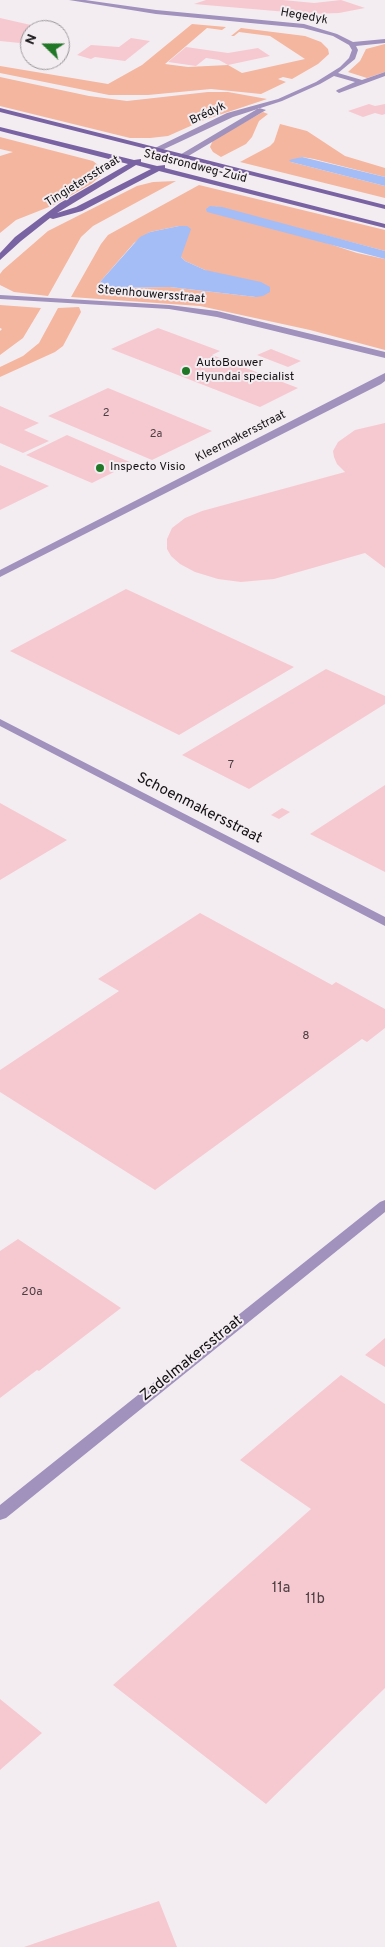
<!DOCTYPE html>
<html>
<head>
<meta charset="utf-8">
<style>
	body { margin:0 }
	#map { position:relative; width:385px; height:1947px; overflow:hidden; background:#f3edf1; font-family:Overpass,sans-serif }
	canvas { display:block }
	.north { position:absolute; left:20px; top:20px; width:50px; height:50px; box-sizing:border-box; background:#f3edf1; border:1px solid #999598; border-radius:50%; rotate:292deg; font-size:14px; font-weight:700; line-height:20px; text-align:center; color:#131113 }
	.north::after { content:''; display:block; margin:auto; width:18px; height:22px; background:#207826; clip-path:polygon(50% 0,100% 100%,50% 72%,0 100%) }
</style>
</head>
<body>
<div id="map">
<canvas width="385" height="1947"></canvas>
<div class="north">N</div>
</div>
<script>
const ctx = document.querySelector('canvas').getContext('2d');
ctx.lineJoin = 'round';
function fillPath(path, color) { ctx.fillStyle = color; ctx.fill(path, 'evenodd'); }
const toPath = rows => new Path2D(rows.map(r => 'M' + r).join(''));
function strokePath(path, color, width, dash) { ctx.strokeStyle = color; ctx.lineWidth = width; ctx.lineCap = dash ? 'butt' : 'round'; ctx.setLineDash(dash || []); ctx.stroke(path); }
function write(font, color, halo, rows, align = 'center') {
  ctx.font = font + ' Overpass,sans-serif'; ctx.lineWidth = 4; ctx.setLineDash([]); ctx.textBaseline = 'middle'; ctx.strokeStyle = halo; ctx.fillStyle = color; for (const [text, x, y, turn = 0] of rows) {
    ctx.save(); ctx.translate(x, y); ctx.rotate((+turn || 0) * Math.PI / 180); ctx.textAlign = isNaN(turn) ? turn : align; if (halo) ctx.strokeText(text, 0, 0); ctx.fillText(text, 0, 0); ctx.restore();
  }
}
const green = toPath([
	[192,24,226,27,222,30,207,28,165,64,188,67,228,65,242,73,305,59,270,36,239,32,234,36,231,36,241,28,305,36,321,42,328,49,329,54,318,64,292,79,283,77,278,79,286,82,261,94,211,89,148,95,109,95,0,73,0,66,108,84,142,65],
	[385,44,385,72,367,78,348,72,360,61,366,49],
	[0,77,89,96,127,101,208,92,228,92,267,99,204,120,168,136,150,138,130,138,0,106],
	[263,112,268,114,259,121,252,137,246,144,221,157,213,152,210,147,213,140],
	[280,124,307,131,345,156,385,168,385,177,314,159,302,157,291,162,385,186,385,198,240,162,270,146,274,142],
	[0,137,93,161,104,170,103,174,91,184,54,205,16,220,0,233,0,156,13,152,0,149],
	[176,181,93,226,81,237,48,296,14,292,0,285,0,274,3,270,48,231,137,186,153,182],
	[199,185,385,230,385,251,214,206,357,253,385,259,385,350,310,330,200,306,71,297,101,244,108,235],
	[179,226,181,257,185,261,205,270,256,297,170,287,101,288,100,282,134,243,150,232],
	[0,305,41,308,23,338,0,355,0,331,2,329,0,328],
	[79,307,81,312,63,346,55,352,0,377,0,367,23,356,39,343,58,308]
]);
const water = toPath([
	[302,157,385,177,385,186,291,162,289,160],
	[210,206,222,207,385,251,385,259,207,212,206,209],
	[179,226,187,226,191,229,181,257,185,261,205,270,261,282,270,287,270,292,263,296,256,297,170,287,100,288,100,282,140,237,150,232]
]);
const building = toPath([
	[206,0,283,0,314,3,341,0,365,8,339,13,310,14,194,4],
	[0,18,44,28,51,30,30,30,30,44,0,41],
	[131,38,150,41,125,61,95,57,91,59,77,55,91,45,119,47],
	[186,47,228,53,258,48,270,56,228,65,219,60,206,58,196,66,168,62],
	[369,104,375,106,385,104,385,114,382,115,375,113,363,117,348,111],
	[158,328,220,351,212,355,298,388,260,407,111,349],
	[271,349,301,361,288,367,257,355],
	[108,388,212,431,152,460,48,416],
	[0,406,39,423,24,430,49,441,23,453,0,443],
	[385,423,385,568,365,553,274,579,241,582,218,579,195,572,180,564,171,556,167,549,167,539,172,528,185,518,202,511,345,472,337,464,334,457,333,451,338,442,355,430],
	[67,435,132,463,92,483,26,455],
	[0,465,49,486,0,510],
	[126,589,294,667,179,735,10,651],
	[326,669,385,696,385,704,249,789,182,755],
	[385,785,385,872,310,834],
	[0,803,67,840,0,880],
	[282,808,290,812,279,819,271,815],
	[200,913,332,985,336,982,385,1009,385,1028,367,1042,362,1039,155,1190,0,1092,0,1070,119,991,98,979],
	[18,1239,121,1308,39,1371,37,1370,0,1398,0,1251],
	[385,1338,385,1367,365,1355],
	[341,1375,385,1404,385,1688,266,1804,113,1685,311,1509,240,1460],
	[0,1699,42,1733,0,1770],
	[159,1901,177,1947,24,1947]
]);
const street = toPath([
	[69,0,85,0,156,10,304,24,337,34,353,42,385,39,385,43,356,46,358,50,355,59,338,73,362,80,385,72,385,76,339,93,336,91,337,90,355,82,334,76,320,84,282,101,233,117,158,152,154,150,155,148,227,113,278,99,316,82,340,67,349,58,352,50,349,45,333,36,303,28,156,14,69,0],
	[259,108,266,110,185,158,178,156,259,108],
	[0,295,169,305,217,311,385,352,385,358,217,317,169,309,0,299,0,295],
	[385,373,385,381,381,384,0,577,0,570,385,373],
	[0,719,385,917,385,926,0,726,0,719],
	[385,1200,385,1212,6,1518,0,1520,0,1505,380,1202,385,1200]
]);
const secondary = toPath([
	[0,108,385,205,385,209,0,112,0,108],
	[0,127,134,160,141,159,141,162,157,166,165,165,165,168,385,224,385,228,159,171,82,211,53,219,50,218,21,241,0,260,0,253,15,237,60,203,128,164,0,131,0,127],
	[136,165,151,169,76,207,57,213,136,165]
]);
const markers = [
	[186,371,5,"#207826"],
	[100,468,5,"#207826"]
];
const farNumbernames = [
	["2",106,414],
	["2a",156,435]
];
const farStreetnames = [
	["Hegedyk",304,17,10],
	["Brédyk",208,114,-25],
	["Stadsrondweg-Zuid",195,167,14],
	["Tingietersstraat",83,182,-32],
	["Steenhouwersstraat",151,295,5],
	["Kleermakersstraat",241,437,-27]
];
const farPoinames = [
	["AutoBouwer",196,364],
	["Hyundai specialist",196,378],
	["Inspecto Visio",110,468]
];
const numberNames = [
	["7",231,766],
	["8",306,1037],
	["20a",32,1293]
];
const streetNames = [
	["Schoenmakersstraat",199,809,27],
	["Zadelmakersstraat",192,1359,-39]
];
const nearNumbernames = [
	["11a",281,1589],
	["11b",315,1600]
];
fillPath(green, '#f4b69e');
fillPath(water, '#a4bdf6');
fillPath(building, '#f6c9d0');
fillPath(street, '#a091bd');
fillPath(secondary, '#7a63a2');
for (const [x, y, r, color] of markers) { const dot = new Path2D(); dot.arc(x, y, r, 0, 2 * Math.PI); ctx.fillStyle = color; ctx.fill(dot); strokePath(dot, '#f3edf1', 2); }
write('11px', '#4c3f42', null, farNumbernames);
write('12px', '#131113', '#f3edf1', farStreetnames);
write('12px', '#131113', '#f3edf1', farPoinames, 'left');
write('12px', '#4c3f42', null, numberNames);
write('15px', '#131113', '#f3edf1', streetNames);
write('15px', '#4c3f42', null, nearNumbernames);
</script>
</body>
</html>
